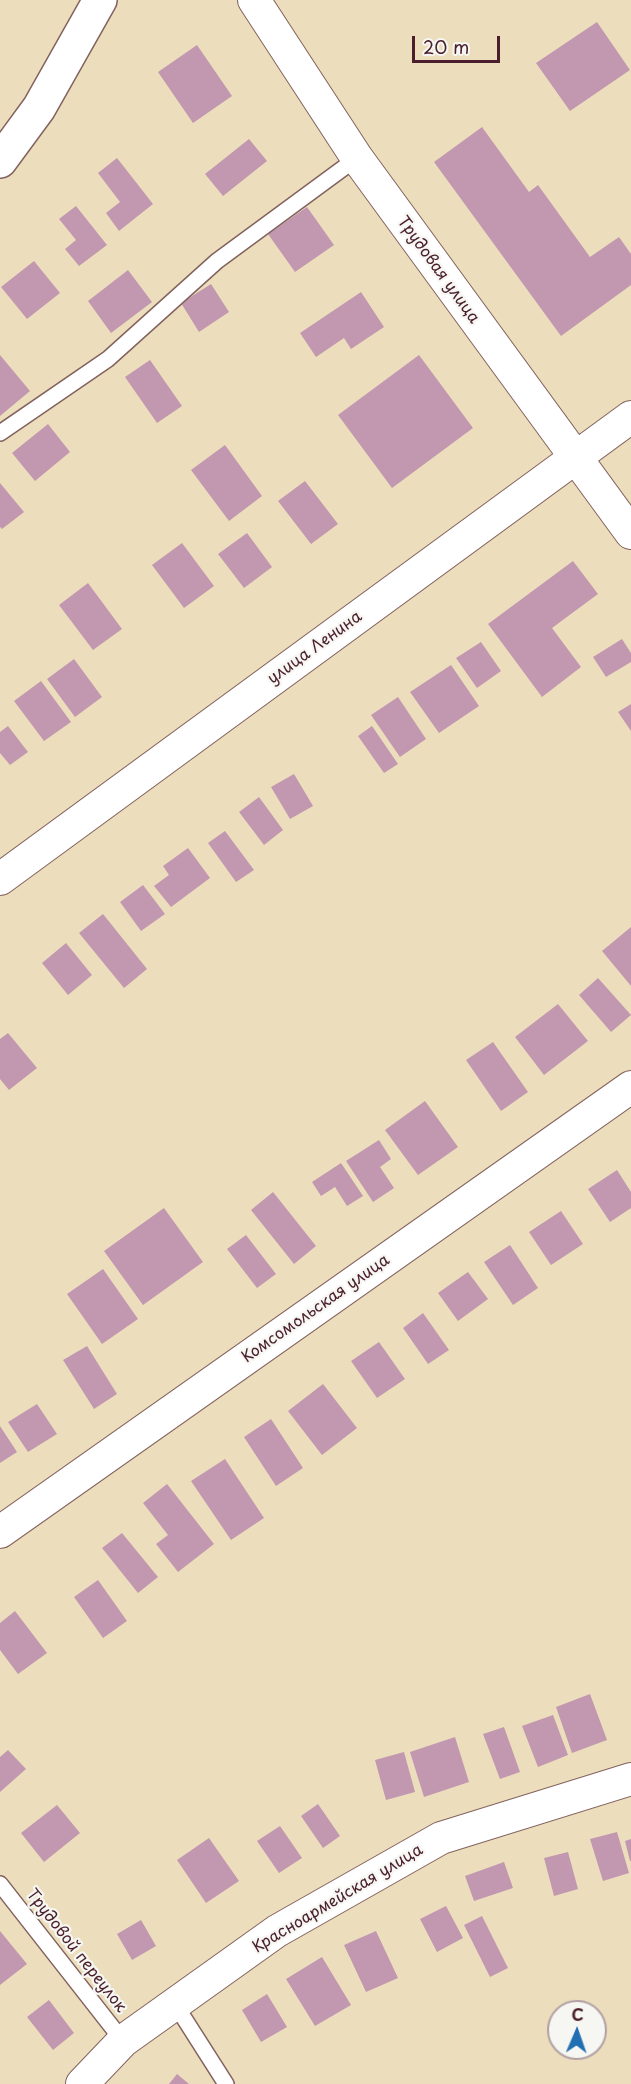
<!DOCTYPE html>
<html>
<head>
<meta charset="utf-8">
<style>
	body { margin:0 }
	#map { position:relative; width:631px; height:2084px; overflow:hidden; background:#ecdebc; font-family:"Playpen Sans",sans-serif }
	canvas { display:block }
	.north { position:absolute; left:547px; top:2000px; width:60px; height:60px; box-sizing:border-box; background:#f6f6f2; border:2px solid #b1a0a2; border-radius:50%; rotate:2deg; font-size:16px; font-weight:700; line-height:24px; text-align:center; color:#4a1f2b }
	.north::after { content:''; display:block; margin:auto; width:21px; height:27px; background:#1f6fb2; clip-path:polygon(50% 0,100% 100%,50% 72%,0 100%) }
	.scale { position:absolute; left:412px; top:36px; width:88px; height:27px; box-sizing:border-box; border:3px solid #4a1f2b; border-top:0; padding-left:8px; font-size:18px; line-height:21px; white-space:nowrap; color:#4a1f2b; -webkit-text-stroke:4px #f6f6f2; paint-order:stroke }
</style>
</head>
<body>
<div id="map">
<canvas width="631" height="2084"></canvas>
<div class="north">С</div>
<div class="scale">20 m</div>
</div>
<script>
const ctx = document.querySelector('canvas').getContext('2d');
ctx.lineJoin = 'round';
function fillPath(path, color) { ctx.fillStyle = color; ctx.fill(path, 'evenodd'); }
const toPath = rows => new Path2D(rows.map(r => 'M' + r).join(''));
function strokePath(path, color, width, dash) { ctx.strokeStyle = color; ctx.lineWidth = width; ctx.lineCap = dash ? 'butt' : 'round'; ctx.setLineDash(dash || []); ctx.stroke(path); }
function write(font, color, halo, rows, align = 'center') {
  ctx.font = font + ' "Playpen Sans",sans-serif'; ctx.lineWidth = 4.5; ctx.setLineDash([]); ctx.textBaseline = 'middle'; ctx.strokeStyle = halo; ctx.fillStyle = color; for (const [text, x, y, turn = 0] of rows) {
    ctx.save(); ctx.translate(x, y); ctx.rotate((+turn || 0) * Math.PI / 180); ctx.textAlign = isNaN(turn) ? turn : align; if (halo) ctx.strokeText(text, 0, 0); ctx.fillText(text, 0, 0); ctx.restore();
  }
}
const building = toPath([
	[597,22,630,70,570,111,536,63],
	[197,45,232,96,193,123,158,72],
	[482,127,529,192,538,185,590,257,619,237,631,254,631,285,561,336,434,162],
	[249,139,267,161,223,196,205,174],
	[117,158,153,204,119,231,106,213,120,202,98,173],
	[76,206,107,245,79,266,65,249,76,240,59,219],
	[307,207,334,245,295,272,268,234],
	[34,261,60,293,27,319,1,287],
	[128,270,152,302,111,333,88,301],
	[211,284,229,312,199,332,181,303],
	[361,292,384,327,351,349,344,338,316,357,300,333],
	[0,355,30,391,0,416],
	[419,355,473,428,392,488,338,415],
	[150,360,182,406,157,423,125,377],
	[48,424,70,452,35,481,12,453],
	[225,445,262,496,229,521,191,470],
	[305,481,338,524,311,544,278,501],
	[0,483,24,512,2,529,0,527],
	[247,533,272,567,244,588,218,554],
	[182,543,214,586,184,608,152,565],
	[573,561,598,594,552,628,581,667,542,697,488,624],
	[88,583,122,629,93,650,59,605],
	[622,639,631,653,631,662,606,677,593,657],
	[481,642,501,671,477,688,456,658],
	[74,659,102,697,75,717,47,679],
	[451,665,479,706,439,733,410,692],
	[41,681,71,722,44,741,14,701],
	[398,697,426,739,400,757,371,715],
	[631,704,631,731,618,712],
	[8,726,28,752,10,765,0,753,0,732],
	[372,726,398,764,384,773,358,736],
	[294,774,313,806,290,819,271,787],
	[259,797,283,830,264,845,239,812],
	[225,831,254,870,236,882,208,843],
	[188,848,210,878,171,907,154,886,169,875,163,866],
	[143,885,165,914,141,931,120,902],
	[103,914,147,969,124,988,79,933],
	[631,927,631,986,602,951],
	[66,943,92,975,68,995,42,963],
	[598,978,631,1015,611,1032,579,995],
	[558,1004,588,1041,544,1075,515,1037],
	[8,1033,37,1068,9,1090,0,1079,0,1039],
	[493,1042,528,1092,501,1111,466,1060],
	[425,1101,458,1147,418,1175,385,1130],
	[379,1140,391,1159,380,1167,394,1188,373,1202,346,1161],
	[341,1163,363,1196,347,1206,335,1187,321,1196,312,1182],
	[617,1170,631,1192,631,1208,610,1222,588,1189],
	[273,1192,316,1246,294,1264,251,1210],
	[164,1208,203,1262,143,1305,104,1251],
	[561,1211,583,1244,551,1265,529,1232],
	[246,1235,276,1274,257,1288,227,1249],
	[510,1245,538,1288,513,1305,484,1262],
	[103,1269,138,1319,102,1344,67,1294],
	[468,1272,488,1299,458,1321,438,1293],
	[423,1313,449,1350,428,1364,403,1328],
	[379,1342,405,1379,377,1398,351,1361],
	[87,1346,117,1394,94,1409,63,1360],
	[323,1384,357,1428,322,1455,288,1411],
	[37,1404,57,1434,28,1452,8,1422],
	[271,1419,303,1468,276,1486,244,1437],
	[0,1426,17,1452,0,1463],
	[225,1459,264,1518,231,1540,191,1481],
	[167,1484,214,1544,178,1572,156,1544,168,1535,143,1503],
	[122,1533,158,1577,138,1593,102,1548],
	[98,1580,127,1621,103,1638,74,1597],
	[15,1611,47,1653,18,1674,0,1650,0,1623],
	[590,1694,607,1740,572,1753,556,1707],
	[553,1715,568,1755,538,1767,522,1726],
	[504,1727,520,1772,500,1779,483,1734],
	[455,1737,469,1782,424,1797,410,1752],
	[8,1750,26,1769,0,1792,0,1757],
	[404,1752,415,1792,386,1800,375,1760],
	[318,1804,340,1836,323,1848,301,1816],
	[57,1805,80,1833,44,1862,21,1833],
	[280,1826,302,1858,279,1873,257,1841],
	[617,1832,629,1873,603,1881,590,1839],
	[209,1838,239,1881,206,1903,177,1860],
	[631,1839,631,1861,630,1861,625,1841],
	[568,1852,578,1889,554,1896,544,1858],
	[504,1862,513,1888,474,1901,465,1876],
	[446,1906,463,1938,437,1952,420,1919],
	[482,1916,508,1968,490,1977,464,1925],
	[141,1920,156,1946,132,1960,117,1934],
	[0,1931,27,1964,0,1985],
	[376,1931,398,1978,366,1992,344,1945],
	[322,1957,351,2005,315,2026,286,1979],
	[267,1994,287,2027,261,2042,242,2010],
	[49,2000,74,2033,53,2050,27,2017],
	[177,2074,189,2084,169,2084]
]);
const service = toPath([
	[0,433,108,359,217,261,357,158],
	[0,1884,123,2041],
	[175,2004,226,2084]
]);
const minor = toPath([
	[254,0,357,158,631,533],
	[0,879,631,417],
	[0,1532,631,1087],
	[82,2084,123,2041,277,1931,441,1838,631,1779]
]);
const secondary = toPath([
	[0,161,39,108,100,0]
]);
const streetNames = [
	["Трудовая улица",438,270,54],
	["улица Ленина",315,648,-36],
	["Комсомольская улица",316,1309,-35],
	["Красноармейская улица",338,1899,-31],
	["Трудовой переулок",76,1951,52]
];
fillPath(building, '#c297b0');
strokePath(service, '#83625e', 18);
strokePath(minor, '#83625e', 34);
strokePath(secondary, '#83625e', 36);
strokePath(service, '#fff', 15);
strokePath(minor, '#fff', 32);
strokePath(secondary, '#fff', 33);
write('16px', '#4a1f2b', '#f6f6f2', streetNames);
</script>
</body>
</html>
